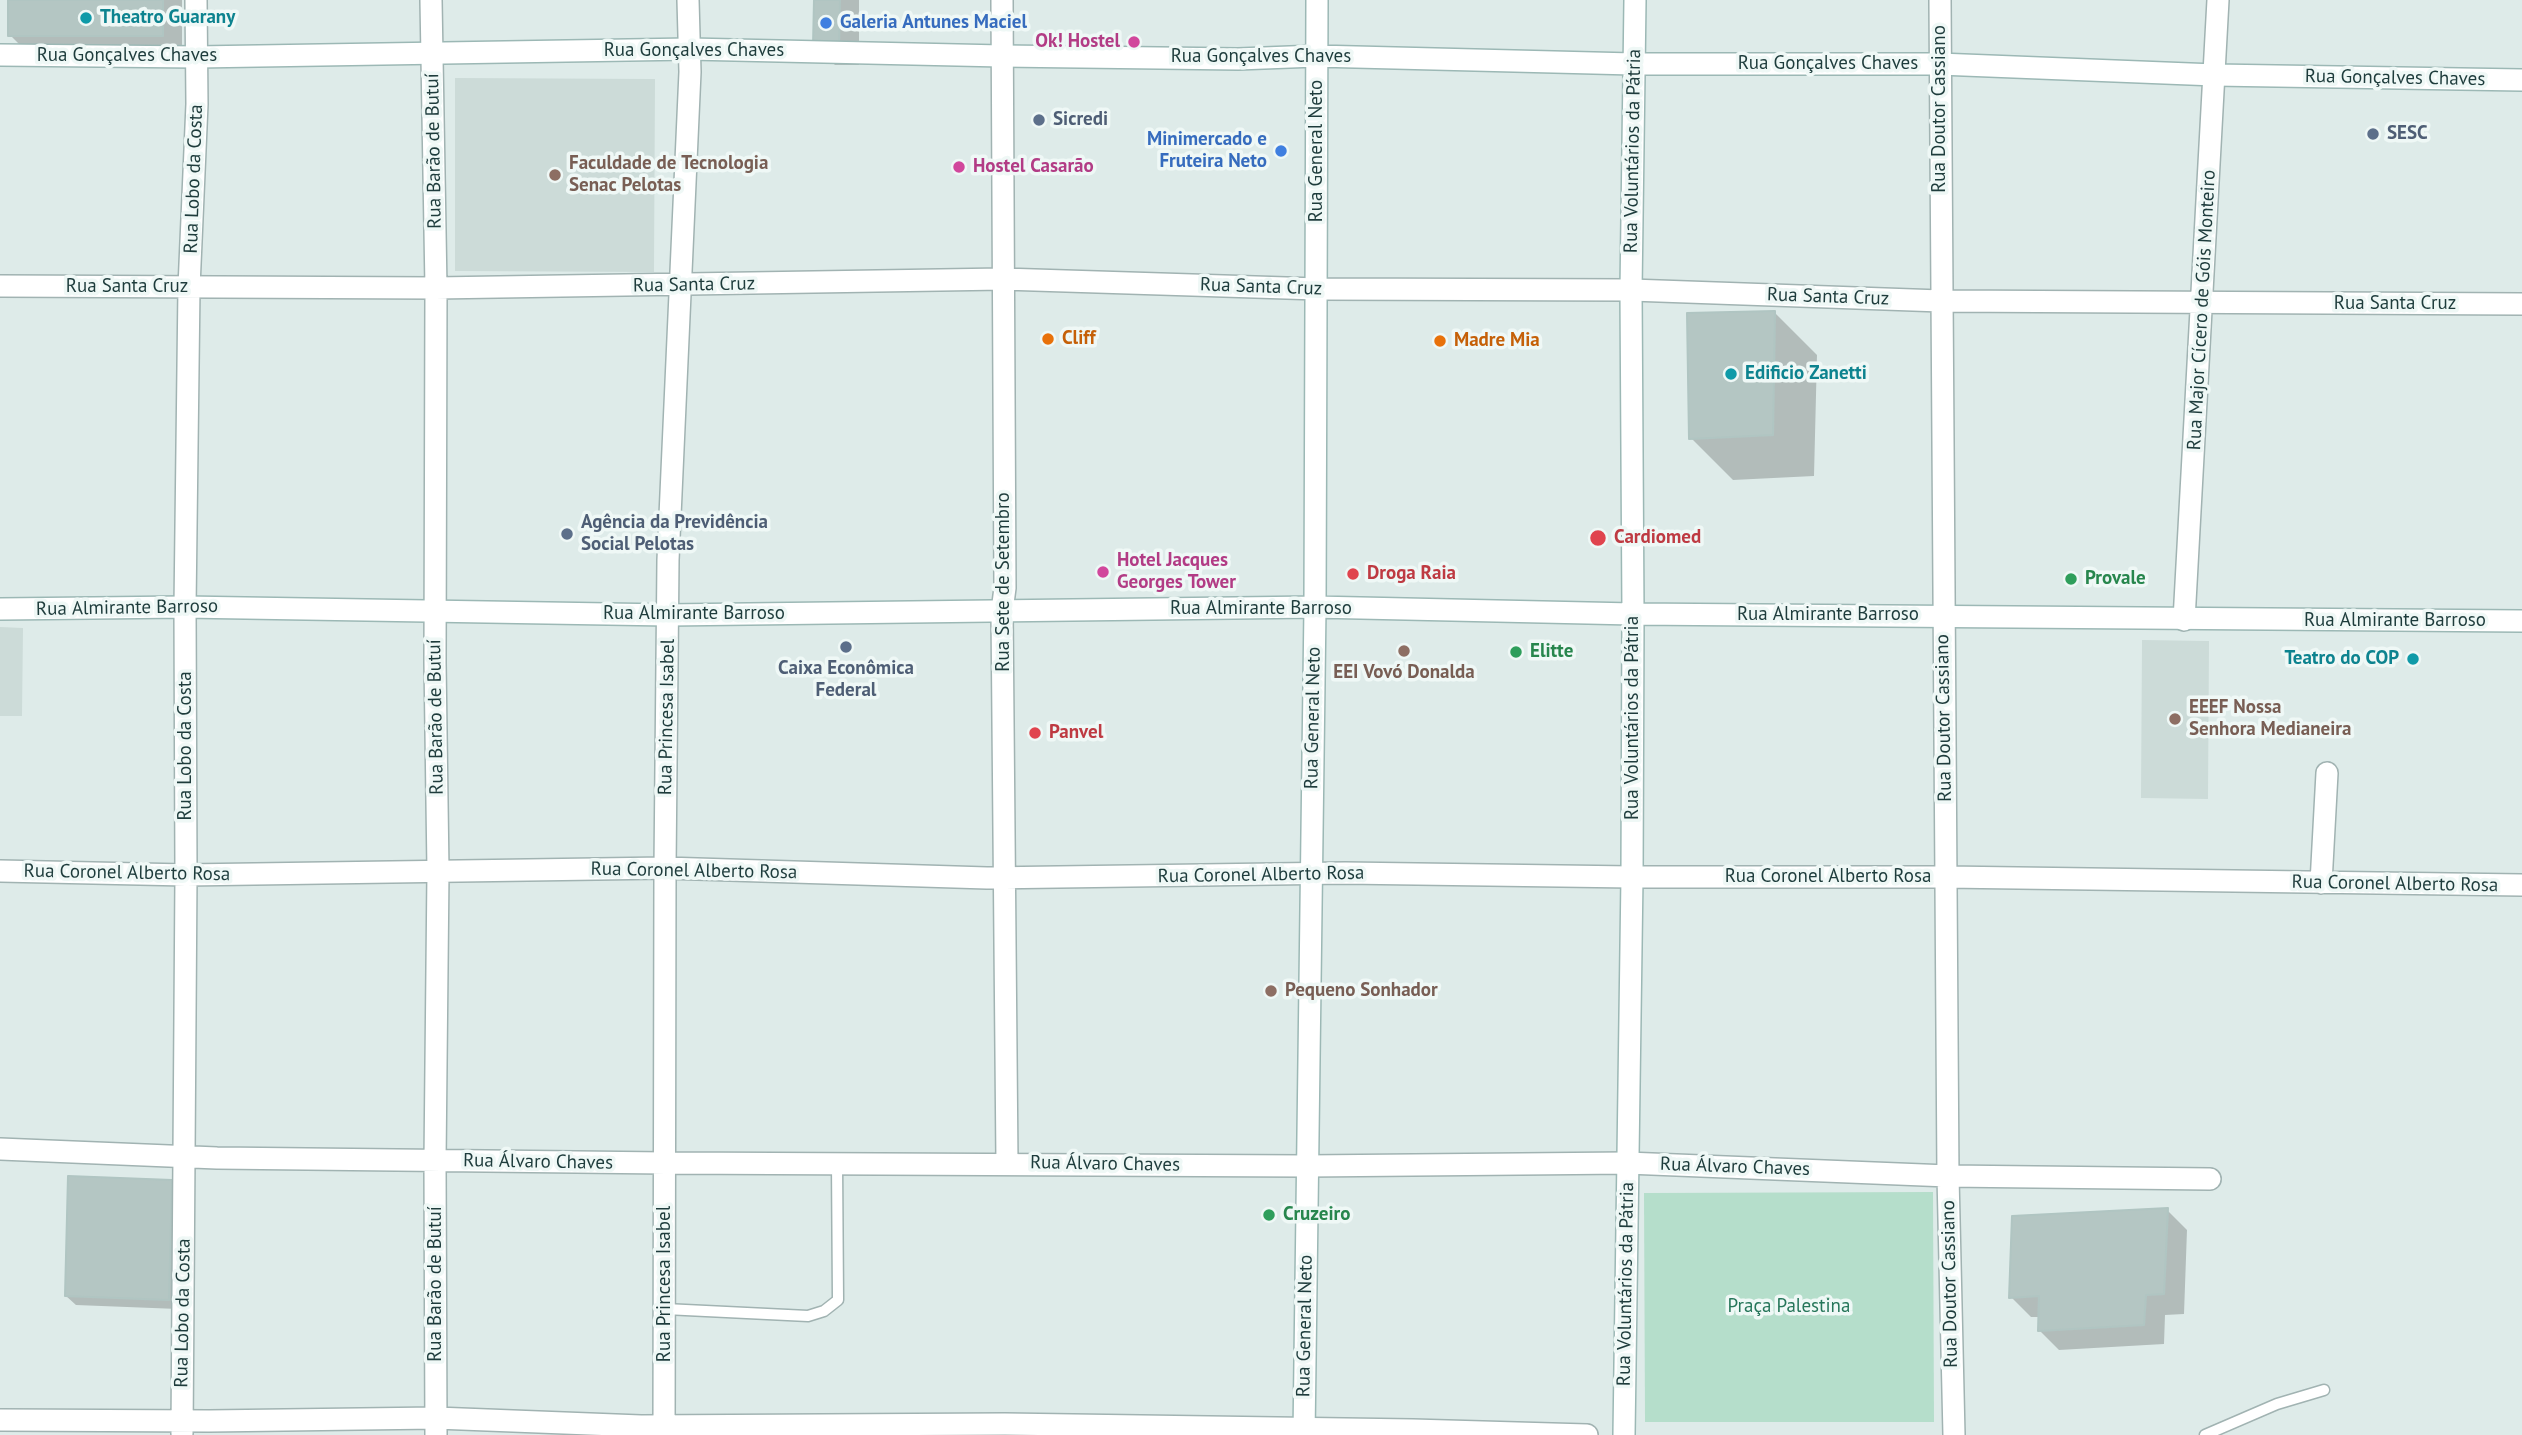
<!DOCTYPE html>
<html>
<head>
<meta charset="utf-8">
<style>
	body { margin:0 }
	canvas { display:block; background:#deebe9 }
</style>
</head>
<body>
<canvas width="2522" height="1435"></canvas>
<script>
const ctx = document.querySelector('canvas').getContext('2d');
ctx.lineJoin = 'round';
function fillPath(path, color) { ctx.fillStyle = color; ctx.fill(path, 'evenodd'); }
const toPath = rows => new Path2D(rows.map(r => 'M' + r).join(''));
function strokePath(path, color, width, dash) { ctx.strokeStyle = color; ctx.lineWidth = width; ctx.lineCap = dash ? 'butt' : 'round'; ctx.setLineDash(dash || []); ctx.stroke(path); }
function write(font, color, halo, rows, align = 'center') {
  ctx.font = font + ' "PT Sans",sans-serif'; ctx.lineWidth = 7; ctx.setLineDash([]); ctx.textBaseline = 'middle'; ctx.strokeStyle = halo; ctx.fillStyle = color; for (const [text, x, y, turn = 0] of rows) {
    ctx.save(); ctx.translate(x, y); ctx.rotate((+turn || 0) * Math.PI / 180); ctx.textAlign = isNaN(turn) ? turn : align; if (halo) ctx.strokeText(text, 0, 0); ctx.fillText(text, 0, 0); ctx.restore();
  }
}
const built = toPath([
	[455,78,655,79,654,272,455,271],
	[0,627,23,628,22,716,0,716],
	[2142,640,2209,641,2208,799,2141,798]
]);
const green = toPath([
	[1933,1192,1934,1422,1645,1422,1644,1193]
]);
const shadow = toPath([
	[10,0,182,0,182,55,30,55,10,35],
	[815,0,859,0,859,65,835,65,815,46],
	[1775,313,1817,355,1814,476,1733,480,1691,438],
	[172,1181,181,1191,178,1309,76,1305,66,1296],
	[2167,1210,2187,1230,2184,1314,2165,1315,2164,1344,2059,1350,2039,1330,2040,1317,2031,1317,2011,1297]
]);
const building = toPath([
	[8,0,163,0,163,36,8,36,8,0],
	[814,0,840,0,839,46,813,46,814,0],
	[1775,311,1773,435,1689,439,1687,313,1775,311],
	[68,1176,172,1180,169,1300,65,1296,68,1176],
	[2168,1208,2164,1294,2146,1295,2144,1325,2038,1331,2039,1296,2009,1298,2012,1216,2168,1208]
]);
const lane = toPath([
	[665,1309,808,1316,824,1311,838,1300,837,1163],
	[2205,1435,2277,1404,2324,1390]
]);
const street = toPath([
	[431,0,436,288,435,662,438,871,435,1161,436,1435],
	[1002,0,1005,588,1002,611,1007,1163],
	[1940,0,1948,1176,1954,1435],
	[0,286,436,288,1003,279,1318,289,1631,290,1941,301,2522,304],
	[2184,620,2218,0],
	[0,871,186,875,665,868,987,878,1345,873,1632,877,1946,877,2522,885],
	[2321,883,2327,773],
	[0,1149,217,1158,666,1163,1307,1166,1627,1163,1948,1176,2210,1179],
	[0,1420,209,1421,436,1418,641,1426,1005,1424,1413,1430,1587,1435],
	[182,1433,186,875,185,607,189,287,197,104,196,0],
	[664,1435,665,868,668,560,690,72,688,0]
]);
const secondary = toPath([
	[0,55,197,57,690,49,1002,56,1238,59,1316,56,1633,64,1939,64,2215,75,2522,80],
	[0,609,185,607,668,615,1315,607,1633,614,2522,621],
	[1304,1435,1315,607,1317,0],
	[1624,1435,1632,877,1633,614,1631,290,1635,0]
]);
const markers = [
	[86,18,7,"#0f9aa8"],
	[826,23,7,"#3f7fe0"],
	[1134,42,7,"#d1479c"],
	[1039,120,7,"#5c6f8a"],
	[2373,134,7,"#5c6f8a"],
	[1281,151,7,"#3f7fe0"],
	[959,167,7,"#d1479c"],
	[555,175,7,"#8d6e63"],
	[1048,339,7,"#e8710a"],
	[1440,341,7,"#e8710a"],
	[1731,374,7,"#0f9aa8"],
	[567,534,7,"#5c6f8a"],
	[1598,538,9,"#e0444e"],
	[1103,572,7,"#d1479c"],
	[1353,574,7,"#e0444e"],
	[2071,579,7,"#2e9e5b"],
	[846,647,7,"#5c6f8a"],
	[1404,651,7,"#8d6e63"],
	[1516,652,7,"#2e9e5b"],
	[2413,659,7,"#0f9aa8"],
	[2175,719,7,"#8d6e63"],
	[1035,733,7,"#e0444e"],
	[1271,991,7,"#8d6e63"],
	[1269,1215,7,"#2e9e5b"]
];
const cultureNames = [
	["Theatro Guarany",100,18],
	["Edificio Zanetti",1745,374],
	["Teatro do COP",2399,659,"right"]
];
const shopNames = [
	["Galeria Antunes Maciel",840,23],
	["Minimercado e",1267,140,"right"],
	["Fruteira Neto",1267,162,"right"]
];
const hotelNames = [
	["Ok! Hostel",1120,42,"right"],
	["Hostel Casarão",973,167],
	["Hotel Jacques",1117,561],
	["Georges Tower",1117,583]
];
const streetNames = [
	["Rua Gonçalves Chaves",694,51],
	["Rua Gonçalves Chaves",127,56],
	["Rua Gonçalves Chaves",1261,57],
	["Rua Gonçalves Chaves",1828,64],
	["Rua Gonçalves Chaves",2395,78,1],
	["Rua Doutor Cassiano",1940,109,-90],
	["Rua Barão de Butuí",434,151,-91],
	["Rua General Neto",1317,151,-90],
	["Rua Voluntários da Pátria",1633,151,-89],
	["Rua Lobo da Costa",194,179,-88],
	["Rua Santa Cruz",694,285,-1],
	["Rua Santa Cruz",127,287],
	["Rua Santa Cruz",1261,287,2],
	["Rua Santa Cruz",1828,297,2],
	["Rua Santa Cruz",2395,304],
	["Rua Major Cícero de Góis Monteiro",2202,310,-87],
	["Rua Sete de Setembro",1004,582,-90],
	["Rua Almirante Barroso",127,608,-1],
	["Rua Almirante Barroso",1261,609],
	["Rua Almirante Barroso",694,614],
	["Rua Almirante Barroso",1828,615],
	["Rua Almirante Barroso",2395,621],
	["Rua Barão de Butuí",436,717,-91],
	["Rua Princesa Isabel",667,717,-89],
	["Rua General Neto",1313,718,-89],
	["Rua Voluntários da Pátria",1633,718,-90],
	["Rua Doutor Cassiano",1944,718,-91],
	["Rua Lobo da Costa",186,746,-90],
	["Rua Coronel Alberto Rosa",694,871,1],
	["Rua Coronel Alberto Rosa",127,873,1],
	["Rua Coronel Alberto Rosa",1261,875,-1],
	["Rua Coronel Alberto Rosa",1828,877],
	["Rua Coronel Alberto Rosa",2395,884,1],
	["Rua Álvaro Chaves",538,1162,1],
	["Rua Álvaro Chaves",1105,1164,1],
	["Rua Álvaro Chaves",1735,1167,2],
	["Rua Barão de Butuí",436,1284,-90],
	["Rua Princesa Isabel",665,1284,-90],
	["Rua Voluntários da Pátria",1626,1284,-89],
	["Rua Doutor Cassiano",1950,1284,-91],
	["Rua Lobo da Costa",183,1313,-89],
	["Rua General Neto",1305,1326,-89]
];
const serviceNames = [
	["Sicredi",1053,120],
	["SESC",2387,134],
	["Agência da Previdência",581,523],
	["Social Pelotas",581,545],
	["Caixa Econômica",846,669,"center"],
	["Federal",846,691,"center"]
];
const educationNames = [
	["Faculdade de Tecnologia",569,164],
	["Senac Pelotas",569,186],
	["EEI Vovó Donalda",1404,673,"center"],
	["EEEF Nossa",2189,708],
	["Senhora Medianeira",2189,730],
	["Pequeno Sonhador",1285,991]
];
const foodNames = [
	["Cliff",1062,339],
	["Madre Mia",1454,341]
];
const healthNames = [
	["Cardiomed",1614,538],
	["Droga Raia",1367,574],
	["Panvel",1049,733]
];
const leisureNames = [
	["Provale",2085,579],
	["Elitte",1530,652],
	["Cruzeiro",1283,1215]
];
const parkNames = [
	["Praça Palestina",1789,1307]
];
fillPath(built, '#ccdbd8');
fillPath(green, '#b5decb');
fillPath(shadow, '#0003');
fillPath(building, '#b4c6c3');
strokePath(building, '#b0c5c2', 2);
strokePath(lane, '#a1b3b2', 13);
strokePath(street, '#a1b3b2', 24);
strokePath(secondary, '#9cb8b5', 24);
strokePath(lane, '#fff', 10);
strokePath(street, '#fff', 21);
strokePath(secondary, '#fff', 21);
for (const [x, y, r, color] of markers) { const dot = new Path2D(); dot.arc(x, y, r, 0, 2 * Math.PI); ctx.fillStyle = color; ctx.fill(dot); strokePath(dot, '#eff8f6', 2.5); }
write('bold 19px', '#0d838f', '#eff8f6', cultureNames, 'left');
write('bold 19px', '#366cbe', '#eff8f6', shopNames, 'left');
write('bold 19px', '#b23c85', '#eff8f6', hotelNames, 'left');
write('19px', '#1e3c3c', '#eff8f6', streetNames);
write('bold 19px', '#4e5e75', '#eff8f6', serviceNames, 'left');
write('bold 19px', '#785e54', '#eff8f6', educationNames, 'left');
write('bold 19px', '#c56008', '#eff8f6', foodNames, 'left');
write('bold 19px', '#be3a42', '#eff8f6', healthNames, 'left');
write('bold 19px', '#27864d', '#eff8f6', leisureNames, 'left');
write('19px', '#26765a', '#eff8f6', parkNames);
</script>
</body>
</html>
